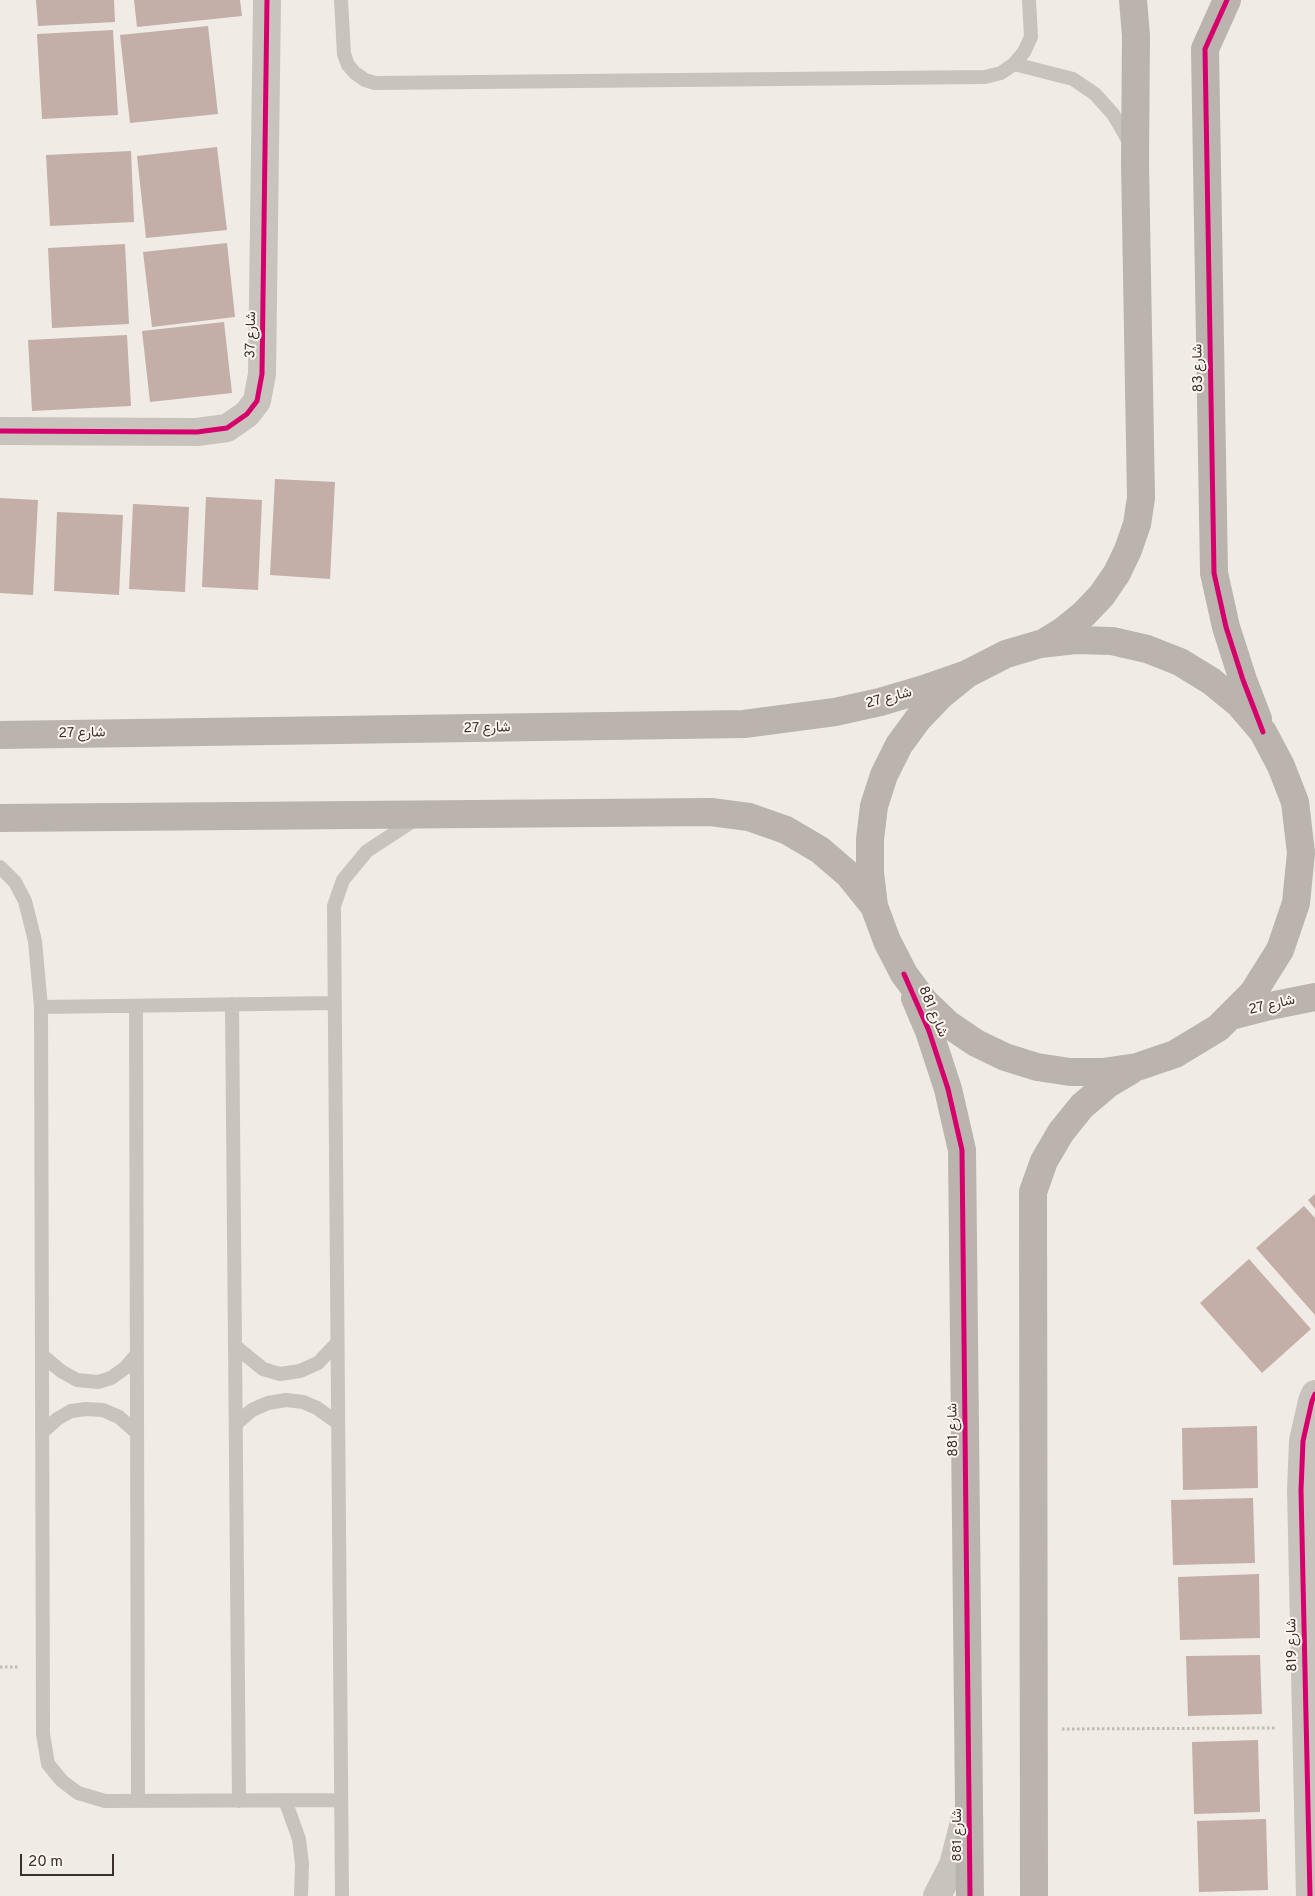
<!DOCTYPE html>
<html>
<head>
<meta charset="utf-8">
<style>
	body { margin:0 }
	#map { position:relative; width:1315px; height:1896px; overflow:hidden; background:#f0ebe5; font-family:Overpass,sans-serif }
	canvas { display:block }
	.scale { position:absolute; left:20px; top:1854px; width:94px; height:22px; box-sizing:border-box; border:2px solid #3b302b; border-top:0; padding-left:6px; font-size:15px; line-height:18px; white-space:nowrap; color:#3b302b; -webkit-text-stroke:4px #fbf5ee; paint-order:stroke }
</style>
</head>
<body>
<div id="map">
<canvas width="1315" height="1896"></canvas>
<div class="scale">20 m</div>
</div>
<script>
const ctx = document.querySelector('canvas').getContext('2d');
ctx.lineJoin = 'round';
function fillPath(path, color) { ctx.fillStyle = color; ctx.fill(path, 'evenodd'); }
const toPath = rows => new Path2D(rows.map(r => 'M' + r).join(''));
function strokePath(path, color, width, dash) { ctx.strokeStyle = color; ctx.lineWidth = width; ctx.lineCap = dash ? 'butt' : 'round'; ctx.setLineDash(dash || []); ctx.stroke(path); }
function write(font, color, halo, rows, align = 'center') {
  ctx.font = font + ' Overpass,Vazirmatn,sans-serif'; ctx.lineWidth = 4; ctx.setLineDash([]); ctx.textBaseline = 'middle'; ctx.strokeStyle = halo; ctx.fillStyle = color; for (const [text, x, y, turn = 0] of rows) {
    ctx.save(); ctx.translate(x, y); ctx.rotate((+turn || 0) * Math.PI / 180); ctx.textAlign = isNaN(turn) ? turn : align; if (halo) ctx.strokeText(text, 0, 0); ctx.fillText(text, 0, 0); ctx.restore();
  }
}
const building = toPath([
	[36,0,114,0,115,22,38,26],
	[134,0,240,0,242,16,137,27],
	[208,26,218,114,130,123,120,35],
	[113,30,118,115,42,119,37,34],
	[217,147,227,230,146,238,137,156],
	[131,151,134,222,50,226,46,155],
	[227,243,235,317,152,327,143,252],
	[125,244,129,324,52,328,48,248],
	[224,322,232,393,150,402,142,331],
	[127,335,131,406,32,411,28,340],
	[275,479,335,482,330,579,270,575],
	[206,497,262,500,258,590,202,587],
	[0,498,38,500,33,595,0,593],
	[133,504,189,507,185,592,129,589],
	[57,512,123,515,119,595,54,591],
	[1315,1194,1315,1209,1308,1200],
	[1304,1206,1315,1218,1315,1315,1256,1248],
	[1249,1259,1311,1329,1262,1373,1200,1303],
	[1257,1426,1258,1488,1183,1490,1182,1428],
	[1253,1498,1255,1563,1173,1565,1171,1500],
	[1259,1574,1260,1638,1180,1640,1178,1577],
	[1260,1655,1262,1714,1188,1716,1186,1656],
	[1258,1740,1260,1812,1194,1814,1192,1742],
	[1266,1819,1268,1890,1199,1892,1197,1821]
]);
const path = toPath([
	[0,1667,20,1667],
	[1062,1729,1276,1728]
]);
const lane = toPath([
	[341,0,344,54,348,65,355,73,365,80,375,83,985,77,1001,73,1014,64,1024,52,1031,37,1029,0],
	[1014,64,1073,79,1095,94,1113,114,1127,138,1129,145],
	[0,867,15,882,25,901,35,941,41,1007,43,1734,48,1764,62,1781,78,1793,105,1801,341,1800],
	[232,1004,239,1801],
	[136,1006,138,1801],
	[41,1007,335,1003],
	[235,1346,263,1369,280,1374,300,1371,318,1363,337,1343],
	[42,1355,61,1371,77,1380,98,1382,111,1378,125,1368,137,1354],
	[236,1424,252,1410,268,1403,286,1400,303,1402,317,1408,338,1423],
	[42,1433,57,1419,71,1411,86,1409,103,1410,119,1417,137,1433],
	[285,1800,299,1839,302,1864,301,1896],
	[342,1896,334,906,343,880,367,851,416,819]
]);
const street = toPath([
	[0,431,197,432,227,428,247,414,257,401,262,374,267,0],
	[937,1896,953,1865,965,1818],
	[1310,1896,1301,1490,1303,1441,1312,1401,1315,1394]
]);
const secondary = toPath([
	[1227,0,1205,49,1214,573,1226,627,1243,680,1258,719],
	[1045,642,1063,631,1084,614,1102,595,1117,573,1128,550,1137,524,1141,498,1135,163,1136,36,1133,0],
	[0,735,744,724,835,712,880,702,924,689,967,674,1006,654,1040,644,1076,640,1112,641,1147,649,1180,662,1211,681,1239,704,1263,732,1281,766,1295,802,1301,853,1296,903,1280,950,1253,993,1218,1028,1175,1054,1137,1067,1103,1072,1070,1072,1037,1067,1005,1057,976,1043,948,1024,924,1001,904,974,887,941,874,906,870,873,870,839,874,806,884,775,899,745,918,719,941,695,967,674],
	[0,818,711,812,749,817,786,830,820,850,849,875,874,906],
	[915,998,929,1031,948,1089,962,1150,970,1896],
	[1231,1016,1270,1006,1315,997],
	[1034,1896,1033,1192,1044,1161,1061,1132,1082,1106,1108,1084,1130,1071]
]);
const cycleway = toPath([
	[1227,0,1205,49,1214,573,1226,627,1243,680,1263,732],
	[0,431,197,432,227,428,247,414,257,401,262,374,267,0],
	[904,974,929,1031,948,1089,962,1150,970,1896],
	[1310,1896,1301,1490,1303,1441,1312,1401,1315,1394]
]);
const streetNames = [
	["شارع 37",252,335,-89],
	["شارع 83",1199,368,-91],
	["شارع 27",889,699,-15],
	["شارع 27",487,729,-1],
	["شارع 27",82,734,-1],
	["شارع 27",1272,1006,-13],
	["شارع 881",932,1012,67],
	["شارع 881",954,1430,-91],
	["شارع 819",1293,1645,-91],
	["شارع 881",958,1835,-90]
];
fillPath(building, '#c3afa7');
strokePath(path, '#c2bbb6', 3, [2.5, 2.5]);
strokePath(lane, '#c9c3be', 14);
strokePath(street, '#c9c3be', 28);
strokePath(secondary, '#bab3ae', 28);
strokePath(cycleway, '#d6006c', 5);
write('14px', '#3b302b', '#fbf5ee', streetNames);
</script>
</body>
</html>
